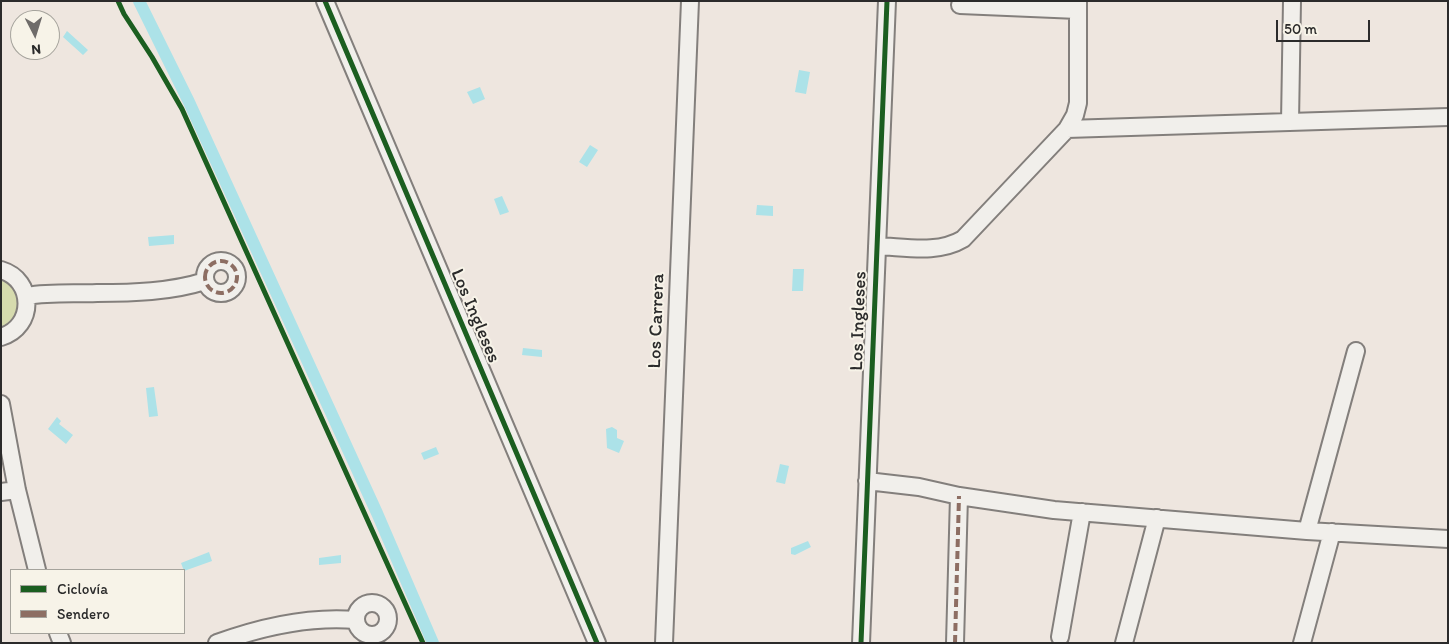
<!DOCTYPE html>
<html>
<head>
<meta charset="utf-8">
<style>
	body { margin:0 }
	#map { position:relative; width:1449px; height:644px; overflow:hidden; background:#eee6df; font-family:Itim,sans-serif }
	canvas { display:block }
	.frame { position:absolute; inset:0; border:2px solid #2b2b2b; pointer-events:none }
	.legend { position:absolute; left:10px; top:569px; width:175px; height:65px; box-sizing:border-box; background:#f7f3e8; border:1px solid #a5a39c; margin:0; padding:6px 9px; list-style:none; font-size:15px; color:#2b2b2b }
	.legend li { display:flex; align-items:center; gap:10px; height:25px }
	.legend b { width:25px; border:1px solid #a5a39c }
	.north { position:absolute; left:10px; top:10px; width:50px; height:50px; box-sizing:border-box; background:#f7f3e8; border:1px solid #a5a39c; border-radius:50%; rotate:175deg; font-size:14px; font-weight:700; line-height:20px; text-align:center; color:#2b2b2b }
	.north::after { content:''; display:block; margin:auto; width:18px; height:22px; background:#6f6c6a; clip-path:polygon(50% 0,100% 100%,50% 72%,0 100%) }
	.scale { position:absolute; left:1276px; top:20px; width:94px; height:22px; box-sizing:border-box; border:2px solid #2b2b2b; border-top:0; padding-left:6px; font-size:15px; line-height:18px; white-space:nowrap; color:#2b2b2b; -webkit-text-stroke:4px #f7f3e8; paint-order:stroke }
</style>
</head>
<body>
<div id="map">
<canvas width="1449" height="644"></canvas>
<div class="frame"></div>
<ul class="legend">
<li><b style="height:6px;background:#1b5e20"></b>Ciclovía</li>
<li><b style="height:6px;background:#8d6e63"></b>Sendero</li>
</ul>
<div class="north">N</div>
<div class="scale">50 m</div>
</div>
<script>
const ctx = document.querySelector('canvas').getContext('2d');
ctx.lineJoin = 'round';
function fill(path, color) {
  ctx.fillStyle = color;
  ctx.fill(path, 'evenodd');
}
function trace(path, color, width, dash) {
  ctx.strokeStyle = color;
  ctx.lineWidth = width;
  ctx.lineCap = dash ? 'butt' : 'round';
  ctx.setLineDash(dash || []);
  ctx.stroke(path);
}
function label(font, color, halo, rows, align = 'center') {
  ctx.font = font + ' Itim,sans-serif';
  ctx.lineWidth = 4;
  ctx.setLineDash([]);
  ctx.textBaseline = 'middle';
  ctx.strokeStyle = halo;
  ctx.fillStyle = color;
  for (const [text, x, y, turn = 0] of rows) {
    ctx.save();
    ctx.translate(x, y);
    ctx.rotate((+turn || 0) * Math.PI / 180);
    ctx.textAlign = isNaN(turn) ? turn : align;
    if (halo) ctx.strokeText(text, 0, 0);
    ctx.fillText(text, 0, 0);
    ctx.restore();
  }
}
const green = new Path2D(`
	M1,276l16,11 4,18 -7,18 -13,7z`);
const water = new Path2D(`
	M67,31l21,19 -5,5 -20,-18z
	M799,70l11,2 -4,22 -11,-2z
	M480,87l5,12 -12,5 -6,-12z
	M590,145l8,5 -11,17 -8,-5z
	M502,196l7,16 -9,3 -6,-16z
	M757,205l16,1v10l-17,-1z
	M174,235v9l-25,2 -1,-9z
	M793,269h11l-1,22h-11z
	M523,348l19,2v7l-20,-2z
	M154,387l4,29 -9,1 -3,-29z
	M57,417l4,4 -2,3 14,11 -7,9 -18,-15z
	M612,427l5,3v8l7,3 -5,12 -12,-5 -1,-19z
	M436,447l3,7 -15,6 -3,-7z
	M780,464l9,2 -4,18 -9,-2z
	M808,541l3,6 -16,8 -4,-1v-6z
	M209,552l3,9 -28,10 -3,-8z
	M341,555v8l-22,2v-7z`);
const canal = new Path2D(`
	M139,1l50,101 188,411 56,130`);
const minor = new Path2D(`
	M325,1l272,642
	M960,5l118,5
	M1290,122l2,-121
	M1067,129l381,-12
	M877,246c29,1 61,8 86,-7l104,-110 8,-14 3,-12v-102
	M205 277a16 16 0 1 1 32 0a16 16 0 1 1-32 0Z
	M1,270c34,10 34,57 0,67
	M27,296c23,-4 46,-2 70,-3 35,0 74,-1 108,-12
	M1,404l16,86 20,80
	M867,481l52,6 40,9 95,14 253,21 141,8
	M1,492l16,-2
	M1307,531l49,-180
	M356 619a16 16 0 1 1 32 0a16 16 0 1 1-32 0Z
	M58,633l4,10
	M1060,637l22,-125
	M217,643c44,-16 92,-27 139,-23
	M664,643l26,-642
	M861,643l26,-642
	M955,643l4,-147
	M1124,643l33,-125
	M1302,643l30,-111`);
const quiet = new Path2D(`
	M205 277a16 16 0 1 1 32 0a16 16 0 1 1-32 0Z
	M955,643l4,-147`);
const cycleway = new Path2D(`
	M118,1l6,13 28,43 30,52 241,534
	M325,1l272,642
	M861,643l26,-642`);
const streetNames = [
	["Los Ingleses",475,316,67],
	["Los Carrera",657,321,-88],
	["Los Ingleses",859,321,-88]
];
fill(green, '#d6dbae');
fill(water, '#ace2e8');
trace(canal, '#ace2e8', 12);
trace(minor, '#837f7c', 20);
trace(minor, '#f1efeb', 16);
trace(quiet, '#8d6e63', 4, [8, 4]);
trace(cycleway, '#1b5e20', 5);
label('19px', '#2b2b2b', '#f7f3e8', streetNames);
</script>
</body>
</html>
